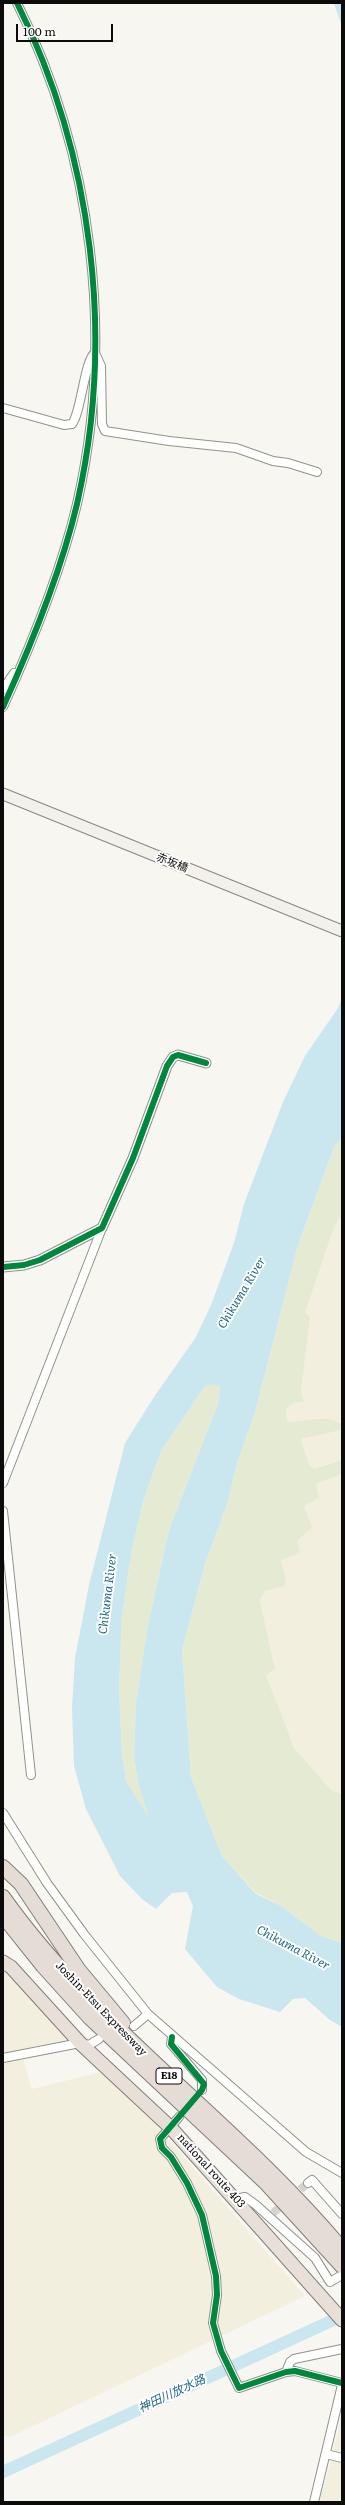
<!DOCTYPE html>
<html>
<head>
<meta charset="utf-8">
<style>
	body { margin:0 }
	#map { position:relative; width:345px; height:2505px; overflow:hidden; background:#f8f6f0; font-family:Literata,serif }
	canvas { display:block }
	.frame { position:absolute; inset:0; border:4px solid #0b0b0b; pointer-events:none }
	.scale { position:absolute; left:16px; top:24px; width:97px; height:18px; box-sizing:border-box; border:2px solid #0b0b0b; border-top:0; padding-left:5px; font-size:12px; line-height:14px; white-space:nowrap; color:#0b0b0b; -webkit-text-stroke:3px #fff; paint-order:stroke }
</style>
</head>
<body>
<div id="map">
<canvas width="345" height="2505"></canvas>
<div class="frame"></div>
<div class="scale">100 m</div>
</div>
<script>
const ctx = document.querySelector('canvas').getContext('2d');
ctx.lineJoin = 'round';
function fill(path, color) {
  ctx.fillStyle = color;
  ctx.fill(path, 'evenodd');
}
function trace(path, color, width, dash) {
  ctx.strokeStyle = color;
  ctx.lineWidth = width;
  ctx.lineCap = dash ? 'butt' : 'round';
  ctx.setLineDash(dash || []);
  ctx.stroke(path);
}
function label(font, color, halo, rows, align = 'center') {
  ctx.font = font + ' Literata,"Noto Sans JP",serif';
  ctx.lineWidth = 4;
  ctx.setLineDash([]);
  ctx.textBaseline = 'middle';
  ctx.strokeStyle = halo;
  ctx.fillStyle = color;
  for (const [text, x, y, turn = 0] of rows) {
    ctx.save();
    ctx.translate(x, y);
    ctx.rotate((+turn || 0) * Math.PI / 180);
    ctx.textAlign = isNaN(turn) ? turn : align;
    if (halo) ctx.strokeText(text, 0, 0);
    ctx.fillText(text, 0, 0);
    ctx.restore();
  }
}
const farmland = new Path2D(`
	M339,1217l3,5v202l-15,-6 -38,4 -3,-4 1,-10 7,-5 10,-1 -3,-11 4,-78 26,-77z
	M342,1430v36l-2,-6 -26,9 -5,-4 -8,-26z
	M342,1474v320l-11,-4 -23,-26 -14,-16 -6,-14 -22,-59 9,-6 -15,-69 5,-9 21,-11 -5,-20 16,-20 6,-34 13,-22z
	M3,1969l34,30 29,41 -63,13z
	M23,2059l9,30 69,-17 46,43 158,181 -295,141 -7,-1v-373z
	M342,2413v89h-23l11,-37z`);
const green = new Path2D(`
	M342,1137v85l-3,-5 -8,19 -26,77 5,4 -9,74 3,11 -10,1 -7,5 -1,10 3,4 38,-4 15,6v6l-41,9 8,26 5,4 27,-9 1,14 -26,10 3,14 -15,8 8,22 -15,12 3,13 -19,7 5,20 -1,6 -20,5 -5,9 15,69 -9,6 28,73 37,42 11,4v149l-21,-7 -40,-30 -25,-13 -34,-37 -31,-79 -9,-127 23,-86 23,-63 9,-38 18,-51 43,-167 36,-98z
	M214,1383l6,4 -2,17 -49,126 -21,95 -12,78 -2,53 4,27 12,37 -24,-39 -4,-28 -3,-63 3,-75 10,-66 11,-48 18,-50 44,-65z`);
const water = new Path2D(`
	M334,3h8v24z
	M342,997v140l-8,10 -36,98 -43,167 -18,51 -9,38 -23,63 -23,86 9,127 31,79 34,38 25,12 40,30 21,7v84l-12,-7 -25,-22 -12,1 -13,13 -41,-13 -22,-12 -32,-38 8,-43 -6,-14 -15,1 -16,16 -14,-10 -22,-23 -34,-67 -12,-43 -2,-58 3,-50 14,-73 36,-142 29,-46 42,-60 15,-32 23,-62 10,-39 39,-102 22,-46 33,-48zM214,1384l6,3 -2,17 -49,126 -21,95 -12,78 -2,53 4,27 11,35 -23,-37 -4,-28 -3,-64 3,-74 10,-66 11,-48 18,-50 44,-65z`);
const stream = new Path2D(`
	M3,2473l4,2`);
const river = new Path2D(`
	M3,2472l339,-156`);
const minorTunnel = new Path2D(`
	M273,2213l35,-30`);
const minor = new Path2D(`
	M3,408l61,17 8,-1c9,-11 13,-66 23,-71l6,13 1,58 3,7 64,10 67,7 37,13 15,2 29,9
	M3,689l11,-16
	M3,707c29,-64 58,-135 74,-203 38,-166 16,-349 -60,-501
	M3,1483l99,-255
	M3,1511l28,264
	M3,1813l44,70 37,51 64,80 158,138 36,21
	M134,2026l14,-12
	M172,2037l-1,7 31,36v10
	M3,2058l77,-15 9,2 10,-6
	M179,2117l-19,22 2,9 9,9 16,26 15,32 14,61 1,19 -4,28 8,28 18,37 47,-16 9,-1 47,12
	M308,2183l4,-3 30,34
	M236,2199l9,-2 11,8 59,53 15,24 12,-7
	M286,2372l4,-10 4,-3 48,-10
	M326,2454l16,4
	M314,2502l28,-117`);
const tertiary = new Path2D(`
	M3,1267l21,-2 16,-5 62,-32 31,-70 34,-92 6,-9 5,-2 28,8`);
const secondary = new Path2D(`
	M3,794l339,137`);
const trunk = new Path2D(`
	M3,1962l8,5 69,76 91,85 171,192`);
const motorway = new Path2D(`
	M3,1867l18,17 57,85 45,54
	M3,1897c95,134 234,226 339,352
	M3,1916l40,50 47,52 177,166 75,82`);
const cycleway = new Path2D(`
	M3,707c29,-64 58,-135 74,-203 38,-166 16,-349 -60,-501
	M3,1267l21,-2 16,-5 62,-32 31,-70 34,-92 6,-9 5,-2 28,8
	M172,2037l-1,7 33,40 -2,6 -42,49 2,9 9,9 16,26 15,32 14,61 1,19 -4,28 8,28 18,37 47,-16 9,-1 47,12`);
const shields = [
	[169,2076,26]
];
const shieldNames = [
	["E18",169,2076]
];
const streetNames = [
	["赤坂橋",172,863,22],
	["Joshin-Etsu Expressway",101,2009,46],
	["national route 403",211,2171,48]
];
const waterNames = [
	["Chikuma River",242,1293,-59],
	["Chikuma River",108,1594,-83],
	["Chikuma River",293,1948,28],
	["神田川放水路",172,2394,-25]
];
fill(farmland, '#f3efde');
fill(green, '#e4ebd2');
fill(water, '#cae6ee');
trace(stream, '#cae6ee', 2);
trace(river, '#cae6ee', 12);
trace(minorTunnel, '#d4d3ce', 8, [8, 4]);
trace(minor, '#92918e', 10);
trace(tertiary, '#92918e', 11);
trace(secondary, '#888785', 13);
trace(trunk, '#7f7e7b', 15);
trace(motorway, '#7f7e7b', 16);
trace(minor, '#fefefd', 8);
trace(tertiary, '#fefefd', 9);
trace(secondary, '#f3f1e9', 11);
trace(trunk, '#e8e0d8', 13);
trace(motorway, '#e6dcd6', 14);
trace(cycleway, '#00873e', 6);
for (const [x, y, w] of shields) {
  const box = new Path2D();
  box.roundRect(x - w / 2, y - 8, w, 16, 3);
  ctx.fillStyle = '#fff';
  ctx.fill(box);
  trace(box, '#0b0b0b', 1);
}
label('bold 10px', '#0b0b0b', null, shieldNames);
label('11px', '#0b0b0b', '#fff', streetNames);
label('italic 12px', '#266a8b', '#fff', waterNames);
</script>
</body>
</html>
